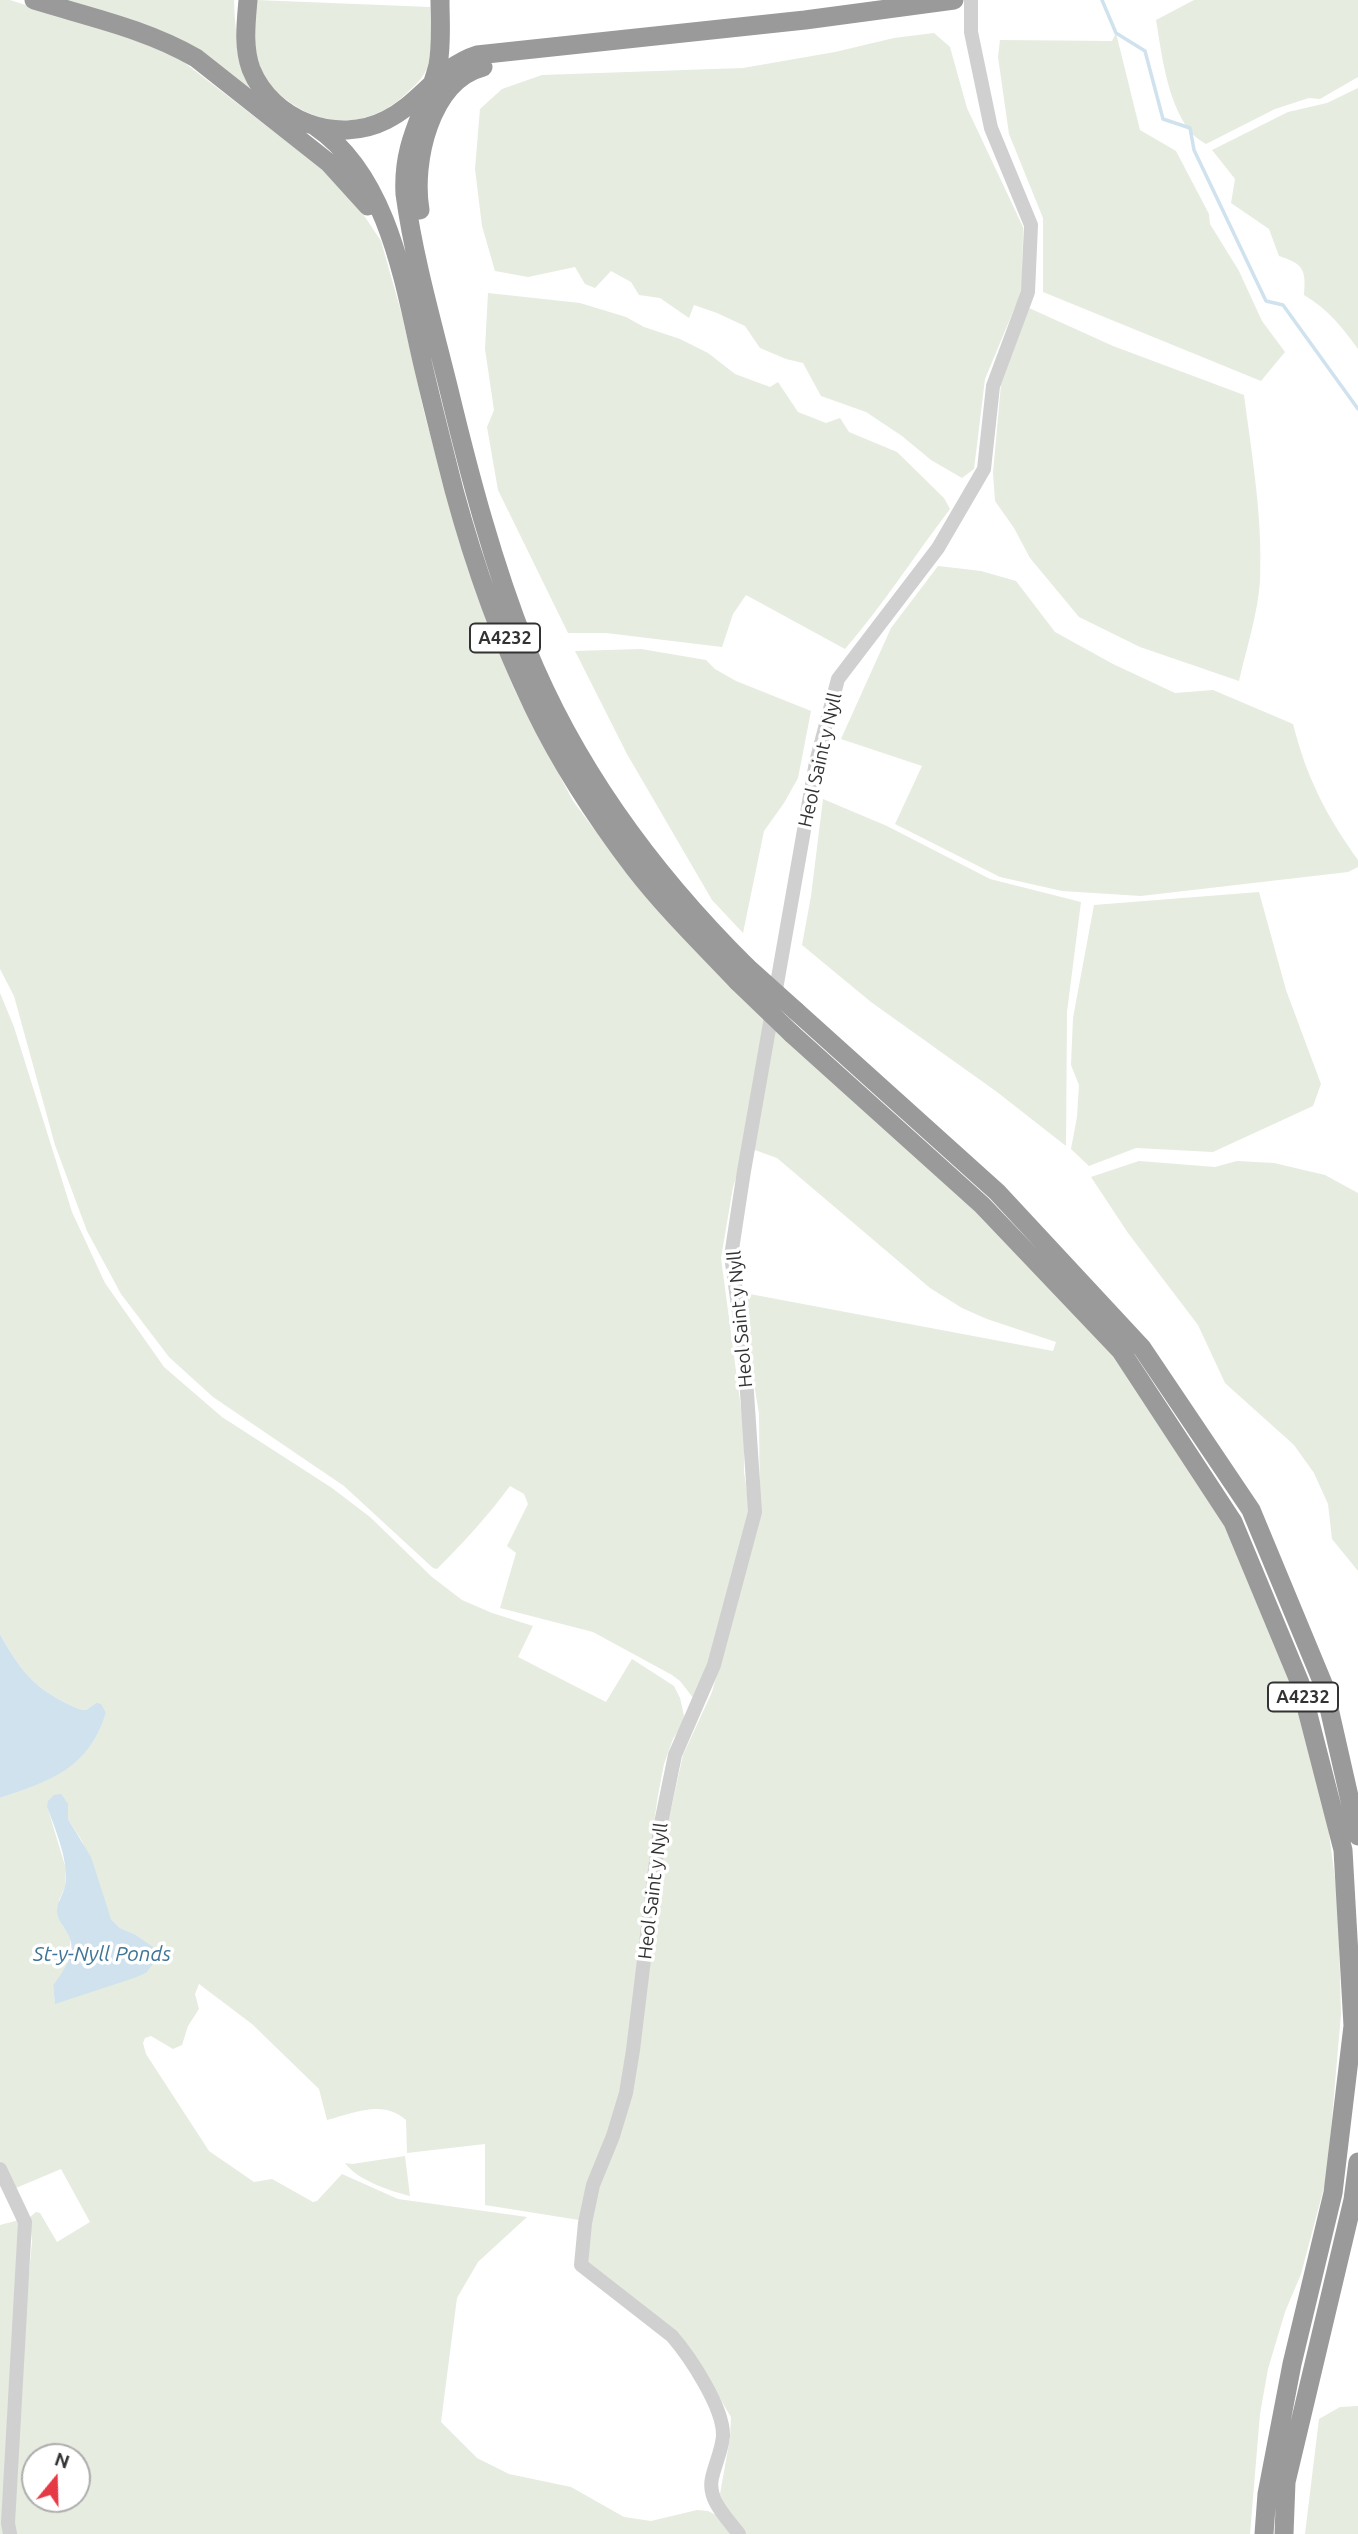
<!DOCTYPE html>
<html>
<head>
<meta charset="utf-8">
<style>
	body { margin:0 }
	#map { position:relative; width:1358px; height:2534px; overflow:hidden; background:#fff; font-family:Ubuntu,sans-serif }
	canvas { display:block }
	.north { position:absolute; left:21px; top:2443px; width:70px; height:70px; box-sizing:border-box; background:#fff; border:2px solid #adadad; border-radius:50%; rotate:19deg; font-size:19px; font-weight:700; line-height:28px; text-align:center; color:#333 }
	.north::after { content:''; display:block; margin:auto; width:24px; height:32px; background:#e63946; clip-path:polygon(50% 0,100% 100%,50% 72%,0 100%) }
</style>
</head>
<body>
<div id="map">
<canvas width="1358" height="2534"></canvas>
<div class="north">N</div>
</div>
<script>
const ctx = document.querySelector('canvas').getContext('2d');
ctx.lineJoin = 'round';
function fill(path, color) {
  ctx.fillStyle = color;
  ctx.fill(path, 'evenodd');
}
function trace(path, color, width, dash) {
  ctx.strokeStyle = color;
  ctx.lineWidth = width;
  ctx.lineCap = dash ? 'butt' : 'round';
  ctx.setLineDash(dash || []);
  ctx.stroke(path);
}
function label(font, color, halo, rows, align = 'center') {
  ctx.font = font + ' Ubuntu,sans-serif';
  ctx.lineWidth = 7;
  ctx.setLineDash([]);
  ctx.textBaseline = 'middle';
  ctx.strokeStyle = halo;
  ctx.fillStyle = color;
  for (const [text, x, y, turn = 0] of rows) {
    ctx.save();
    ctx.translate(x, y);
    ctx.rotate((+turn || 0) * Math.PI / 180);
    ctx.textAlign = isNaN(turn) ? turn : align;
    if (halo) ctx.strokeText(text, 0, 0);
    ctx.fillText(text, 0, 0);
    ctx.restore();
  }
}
const green = new Path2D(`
	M0,0h10l130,42 41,18 153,118 17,18 30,45 21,74 23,101 44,156 45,117 59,112 60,80 134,142 -22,128 -12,36 -12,71 23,173v41l6,38 -38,143 -18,46 -14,-18 -8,-6 -79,-43 -93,-24 16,-55 -9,-7 21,-42 -4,-10 -14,-8c-22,30 -47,57 -73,83l-4,-1 -89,-82 -131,-89 -44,-40 -48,-63 -34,-63 -32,-86 -41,-149 -14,-27z
	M49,0h185c1,36 5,56 17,89z
	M256,0l174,7c0,18 4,41 -2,59 -4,10 -11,18 -19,25 -37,37 -85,39 -125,7 -9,-7 -20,-18 -24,-29 -9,-21 -5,-47 -4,-69z
	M1194,0h164v77l-38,22 -11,-1 -34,11 -69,35c-6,-4 -13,-8 -17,-14 -22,-30 -27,-74 -33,-110z
	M934,33l16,14 17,61 56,119 -1,63 -37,89 -11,90 -12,9 -31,-18 -29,-24 -36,-24 -45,-16 -18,-33 -17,-4 -26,-11 -15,-22 -28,-13 -23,-8 -5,13 -29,-20 -21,-3 -8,-13 -20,-11 -16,17 -10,-4 -10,-17 -47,10 -33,-6 -13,-45 -7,-57 5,-60 22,-20 40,-14 201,-7 92,-16 59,-14z
	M1116,33l24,97 36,21 33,63 1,10 29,47 23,50 23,31 -24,29 -218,-89v-74l-34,-84 -11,-77 2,-17 112,1z
	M1358,88v261c-16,-22 -30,-40 -54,-54 2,-25 0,-31 -25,-39l-10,-27 -38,-26 4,-24 -23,-29 76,-38 39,-9z
	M488,293l92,10 46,14 18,10 36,12 28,14 27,21 35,13 8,-5 20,30 28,11 14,-5 9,14 48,20 47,46 6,11c-35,46 -67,96 -105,140l-99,-54 -13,19 -11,33 -116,-14h-38l-70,-143 -11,-63 7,-17 -9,-61z
	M1029,308l84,38 131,49c8,61 19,124 16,186 -2,32 -14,69 -21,100l-99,-34 -61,-30 -49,-59 -16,-30 -19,-27 -2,-28 8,-89z
	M938,566l43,5 35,10 39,51 58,32 62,29 38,-3 80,34c14,55 33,91 65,136v7l-10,5 -207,24 -79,-5 -62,-14 -105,-53 27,-58 -81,-27 50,-111z
	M641,649l65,11 9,9 21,12 75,30 -13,67 -14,25 -20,28 -21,102 -31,-33 -85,-146 -52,-103z
	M823,799l64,27 103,53 91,23 -14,110 -1,134 -69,-54 -126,-90 -69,-57 9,-49z
	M1259,892l27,98 35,94 -8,22 -100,46 -77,-4 -47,18 -18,-17 6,-32 2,-32 -8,-20 2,-47 21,-113z
	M0,993l14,34 58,185 33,71 59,84 58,50 110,71 38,29 62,60 30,23 30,13 41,13 -15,31 88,45 26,-43 42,27 6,12 4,18 -2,9 -9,14 -9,25 -6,31 -8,54 -9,115 -19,124 -43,132 -94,-15v-61l-78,9 -1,-33c-23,-21 -53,-7 -79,0l-8,-31 -67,-65 -53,-40 -4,10 4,15 -11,17 -6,19 -9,4 -22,-13 -6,2 -2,5 3,11 63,97 45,31 18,-3 41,23 4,-1 25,-27 56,25 129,18 -49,45 -21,36 -16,124 36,36 32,16 62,13 53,30 27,4 46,-11 11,1 10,5 16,18h-719l-2,-17 9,-170 10,-105 -2,-25 6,-5 4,1 17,29 33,-20 -29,-53 -45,19 -16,-27v-363c50,-17 89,-30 106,-85l-10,-10 -10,7 -7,-1c-42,-18 -57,-35 -79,-75zM68,1804v15l14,22 29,78 9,9 14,6 12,39 -91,30 -2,-18 13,-15 5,-32 -9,-13 -3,-25 6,-13 1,-18 -19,-63zM35,2457h42v42h-42z
	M773,1028l305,273 155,227 65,157 26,111 14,105 3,113 -14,162 -26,98 -16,38 -17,57 -8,45 -10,120h-506l-18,-22 -6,-18 10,-56 1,-21 -44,-73 -102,-83 12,-73 14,-32 55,-324 17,-77 29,-63 48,-176 -1,-102 -20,-122 314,59 3,-9 -69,-23 -25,-11 -32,-20 -153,-130 -25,-9z
	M1139,1161l76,6 22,-6 37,2 51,12 33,18v378l-26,-32 -4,-35 -14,-31 -20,-28 -69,-62 -27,-58 -70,-92 -37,-56z
	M405,2156l5,40c-20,-5 -53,-16 -65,-33l7,1z
	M23,2219l-19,315h-4v-309z
	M1358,2406v128h-53l14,-115 21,-12z`);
const water = new Path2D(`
	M0,1634c22,40 37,57 79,75l7,1 10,-7 5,1 5,9c-17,55 -55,68 -106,85z
	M61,1794l7,10v15l23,38 20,62 9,9 14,6 19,13 2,14 -9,12 -12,5 -79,26 -2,-19c10,-12 24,-33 16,-49 -4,-8 -11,-15 -12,-24 0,-10 6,-17 8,-26 5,-22 -10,-58 -18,-79l1,-6 6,-6z`);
const stream = new Path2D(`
	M1102,0l14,33 29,18 18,68 27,9 4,22 72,151 17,4 75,104`);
const minor = new Path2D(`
	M0,2169l25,53 -17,301 2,11
	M739,2534c-12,-16 -32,-34 -27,-56 3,-14 10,-28 11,-42 1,-28 -33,-79 -51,-100l-91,-71 4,-42 8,-38 20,-49 13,-43 7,-43 27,-222 15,-73 39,-90 41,-153 -11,-164 -13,-92 13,-85 72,-409 22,-83 100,-131 46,-79 9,-83 35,-94 3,-67 -40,-97 -20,-96v-32`);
const highway = new Path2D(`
	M34,0c55,17 112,29 162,58l133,105 39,43
	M248,0c-2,23 -5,47 3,69 21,52 86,76 135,51 35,-17 53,-53 91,-65l328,-35 149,-20
	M440,0c0,21 2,44 -2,65 -12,48 -36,75 -33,129 9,66 28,131 44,196 21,87 44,174 77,257 49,121 129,229 221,320
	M316,127c72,49 88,155 106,234 10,43 21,86 32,129 20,74 46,148 80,218 27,56 63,111 101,161 31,40 68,76 103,113
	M420,210c-8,-48 10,-129 63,-143
	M796,1011l201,181 145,156 109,162 73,176 34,150
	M792,1034l190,171 139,146 112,171 67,161 43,167 10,176 -20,167 -41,171 -25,130 -3,40
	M1284,2534l2,-52 67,-282 5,-38`);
const highwayBridge = new Path2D(`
	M747,967l49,44
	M738,982l54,52`);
const shields = [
	[505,638,70],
	[1303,1697,70]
];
const shieldNames = [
	["A4232",505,638],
	["A4232",1303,1697]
];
const streetNames = [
	["Heol Saint y Nyll",820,760,-77],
	["Heol Saint y Nyll",740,1319,-95],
	["Heol Saint y Nyll",653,1891,-83]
];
const waterNames = [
	["St-y-Nyll Ponds",102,1954]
];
fill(green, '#e6ecdf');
fill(water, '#cfe2ee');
trace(stream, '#cfe2ee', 3.5);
trace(minor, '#d0d0d0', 14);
trace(highway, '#9a9a9a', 19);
trace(highwayBridge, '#9a9a9a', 19);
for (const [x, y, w] of shields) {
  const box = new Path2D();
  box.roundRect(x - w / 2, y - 14.5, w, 29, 5);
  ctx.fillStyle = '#fff';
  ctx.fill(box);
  trace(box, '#333', 2);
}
label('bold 18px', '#333', null, shieldNames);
label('19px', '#333', '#fff', streetNames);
label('italic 21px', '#3f7597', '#fff', waterNames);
</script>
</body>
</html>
